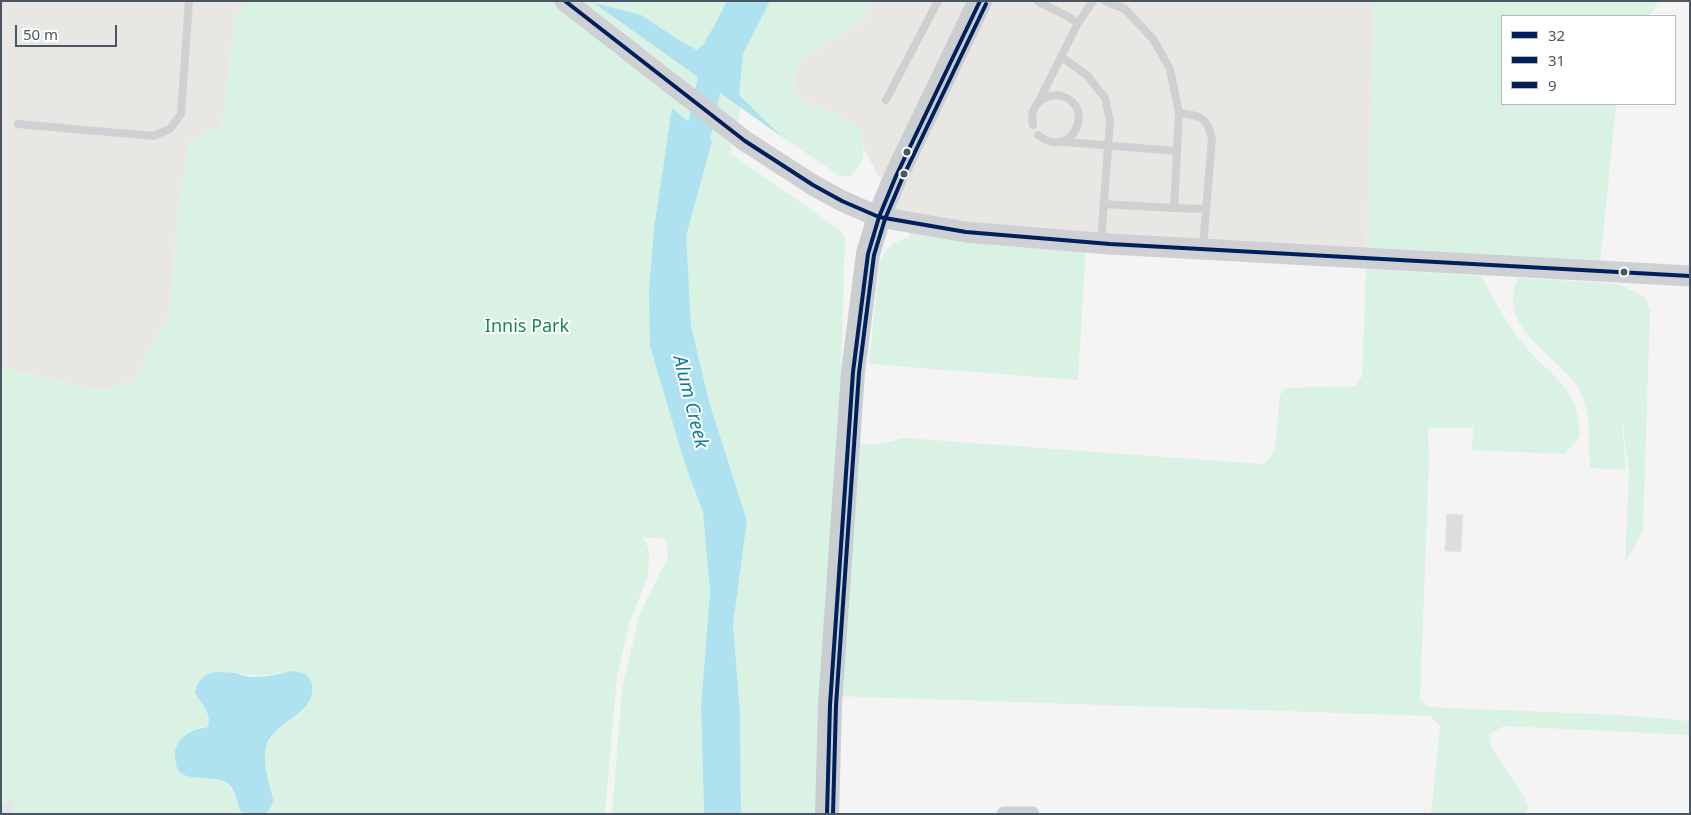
<!DOCTYPE html>
<html>
<head>
<meta charset="utf-8">
<style>
	body { margin:0 }
	#map { position:relative; width:1691px; height:815px; overflow:hidden; background:#f4f4f4; font-family:"Noto Sans",sans-serif }
	canvas { display:block }
	.frame { position:absolute; inset:0; border:2px solid #4a5661; pointer-events:none }
	.legend { position:absolute; left:1501px; top:15px; width:175px; height:90px; box-sizing:border-box; background:#fff; border:1px solid #b7bbc0; margin:0; padding:6px 9px; list-style:none; font-size:15px; color:#4a5661 }
	.legend li { display:flex; align-items:center; gap:10px; height:25px }
	.legend b { width:25px; border:1px solid #b7bbc0 }
	.scale { position:absolute; left:15px; top:25px; width:102px; height:22px; box-sizing:border-box; border:2px solid #4a5661; border-top:0; padding-left:6px; font-size:15px; line-height:18px; white-space:nowrap; color:#4a5661; -webkit-text-stroke:4px #fff; paint-order:stroke }
</style>
</head>
<body>
<div id="map">
<canvas width="1691" height="815"></canvas>
<div class="frame"></div>
<ul class="legend">
<li><b style="height:6px;background:#00205b"></b>32</li>
<li><b style="height:6px;background:#00205b"></b>31</li>
<li><b style="height:6px;background:#00205b"></b>9</li>
</ul>
<div class="scale">50 m</div>
</div>
<script>
const ctx = document.querySelector('canvas').getContext('2d');
ctx.lineJoin = 'round';
function fill(path, color) {
  ctx.fillStyle = color;
  ctx.fill(path, 'evenodd');
}
function trace(path, color, width, dash) {
  ctx.strokeStyle = color;
  ctx.lineWidth = width;
  ctx.lineCap = dash ? 'butt' : 'round';
  ctx.setLineDash(dash || []);
  ctx.stroke(path);
}
function label(font, color, halo, rows, align = 'center') {
  ctx.font = font + ' "Noto Sans",sans-serif';
  ctx.lineWidth = 4;
  ctx.setLineDash([]);
  ctx.textBaseline = 'middle';
  ctx.strokeStyle = halo;
  ctx.fillStyle = color;
  for (const [text, x, y, turn = 0] of rows) {
    ctx.save();
    ctx.translate(x, y);
    ctx.rotate((+turn || 0) * Math.PI / 180);
    ctx.textAlign = isNaN(turn) ? turn : align;
    if (halo) ctx.strokeText(text, 0, 0);
    ctx.fillText(text, 0, 0);
    ctx.restore();
  }
}
const commercial = new Path2D(`
	M1,1h248l-14,14 -13,112 -44,82 -8,103 -37,69 -32,9 -87,-19 -13,-9z
	M874,1h498l2,13 -8,242 -280,-9 -175,-11 -47,-87 -3,-17 -20,-16 -37,-15 -11,-9 1,-19 10,-16 59,-36z`);
const education = new Path2D(`
	M14,796l-2,18h-11v-9z`);
const green = new Path2D(`
	M249,1h625l-11,20 -59,36 -10,16 -1,19 11,9 37,15 20,16c4,21 5,28 -10,44h-11l-58,-39 -39,-37 -13,53 110,77 5,8 -6,214 -19,362h-79l-1,-102 -7,-88 14,-103 -27,-81 -14,103 4,49 -9,114 3,108h-92l10,-125 17,-73 29,-59 -2,-18 -23,-2 6,13 -1,26 -18,45 -13,54 -12,139h-339l4,-6 -6,-52 4,-13 6,-10 25,-20 10,-11 4,-13 -20,-18c-23,5 -37,7 -60,1l-38,21c7,11 17,21 13,34l-8,1 7,50c26,4 25,10 33,33l6,3h-234l2,-17 -13,8v-443l13,9 87,19 32,-9 37,-69 8,-103 11,-69 33,-14 13,-111z
	M1372,1h287l-10,15h-147v88h114l-16,161 -234,-16 8,-235z
	M911,236l175,11 -8,133 -209,-16 11,-103c8,-16 14,-19 31,-25z
	M1366,269l115,7c12,22 24,45 40,65 28,36 58,43 59,95l-15,18 -93,-4 1,-22h-45l1,34 -9,237 9,8 190,8 71,6v14l-186,-9 -15,8 3,14 34,52 3,8 -6,6h-92l9,-88 -10,-10 -593,-20 18,-252h24l26,-6 356,26 9,-5 5,-12 5,-52 5,-7 71,-2 6,-10z
	M1520,278l86,5 15,2 25,13 4,14 -7,218 -18,34 4,-94 -8,-57 5,57 -36,-2c-1,-22 1,-60 -11,-79 -18,-31 -74,-55 -65,-98 1,-5 1,-9 6,-13z`);
const water = new Path2D(`
	M727,1h43l-27,53 -4,41 43,42 -188,-134 47,12 41,27 15,8 9,-8z
	M672,108l40,33 -26,95 5,90 18,76 38,119 -14,103 7,88 1,102h-37l-3,-108 9,-114 -7,-80 -18,-48 -35,-118 -1,-56 5,-61z
	M293,671c7,1 15,2 18,10 10,30 -35,40 -44,63 -5,14 0,30 3,45 1,3 3,8 3,11 0,5 -4,10 -7,14h-20l-6,-3c-3,-9 -5,-23 -13,-28 -14,-8 -35,-2 -46,-10 -5,-4 -5,-9 -6,-15 -2,-19 16,-29 33,-31 4,-13 -6,-23 -13,-34 3,-21 20,-23 39,-20 7,1 13,4 19,4 14,0 26,-3 40,-6z`);
const river = new Path2D(`
	M692,164l26,-121 29,-42`);
const building = new Path2D(`
	M1447,514l16,1 -2,37 -16,-1z`);
const lane = new Path2D(`
	M1037,1l28,14 13,8
	M1061,57l26,18 18,23 5,23 -9,121
	M886,100l52,-99
	M1039,101l39,-78 15,-22
	M1179,113c21,3 28,3 33,26l-9,108
	M18,124l135,12 17,-7 11,-15 8,-113
	M1033,125c-2,-9 0,-18 7,-24 6,-5 15,-7 22,-5 35,11 9,66 -24,39
	M1064,142l113,9
	M1103,204l71,4 5,-95 -9,-44 -17,-30 -28,-30 -20,-8
	M1174,208l32,1`);
const street = new Path2D(`
	M1004,814h28`);
const secondary = new Path2D(`
	M565,1l180,140 68,44 29,16 37,16 87,15 144,12 580,32`);
const primary = new Path2D(`
	M827,814l3,-109 23,-333 15,-118 11,-37 17,-41 84,-175`);
const bus1 = new Path2D(`
	M565,1l180,140 68,44 29,16 37,16 87,15 144,12 580,32`);
const bus2 = new Path2D(`
	M827,814l3,-109 23,-333 15,-118 11,-37 17,-41 84,-175`);
const bus3 = new Path2D(`
	M833,814l3,-109 23,-332 15,-118 11,-36 17,-40 84,-175`);
const markers = [
	[907,152,4.5,"#4a5661"],
	[904,174,4.5,"#4a5661"],
	[1624,272,4.5,"#4a5661"]
];
const parkNames = [
	["Innis Park",527,327]
];
const waterNames = [
	["Alum Creek",690,402,76]
];
fill(commercial, '#e8e7e3');
fill(education, '#e6e5e6');
fill(green, '#d9f2e3');
fill(water, '#aee2f0');
trace(river, '#aee2f0', 25);
fill(building, '#ddddde');
trace(building, '#e5e6e7', 1);
trace(lane, '#ced0d2', 8);
trace(street, '#ced0d2', 15);
trace(secondary, '#ced0d4', 21);
trace(primary, '#caced1', 24);
trace(bus1, '#00205b', 4);
trace(bus2, '#00205b', 4);
trace(bus3, '#00205b', 4);
for (const [x, y, r, color] of markers) {
  const dot = new Path2D();
  dot.arc(x, y, r, 0, 2 * Math.PI);
  ctx.fillStyle = color;
  ctx.fill(dot);
  trace(dot, '#fff', 2);
}
label('18px', '#17864f', '#fff', parkNames);
label('italic 19px', '#0c7c9b', '#fff', waterNames);
</script>
</body>
</html>
